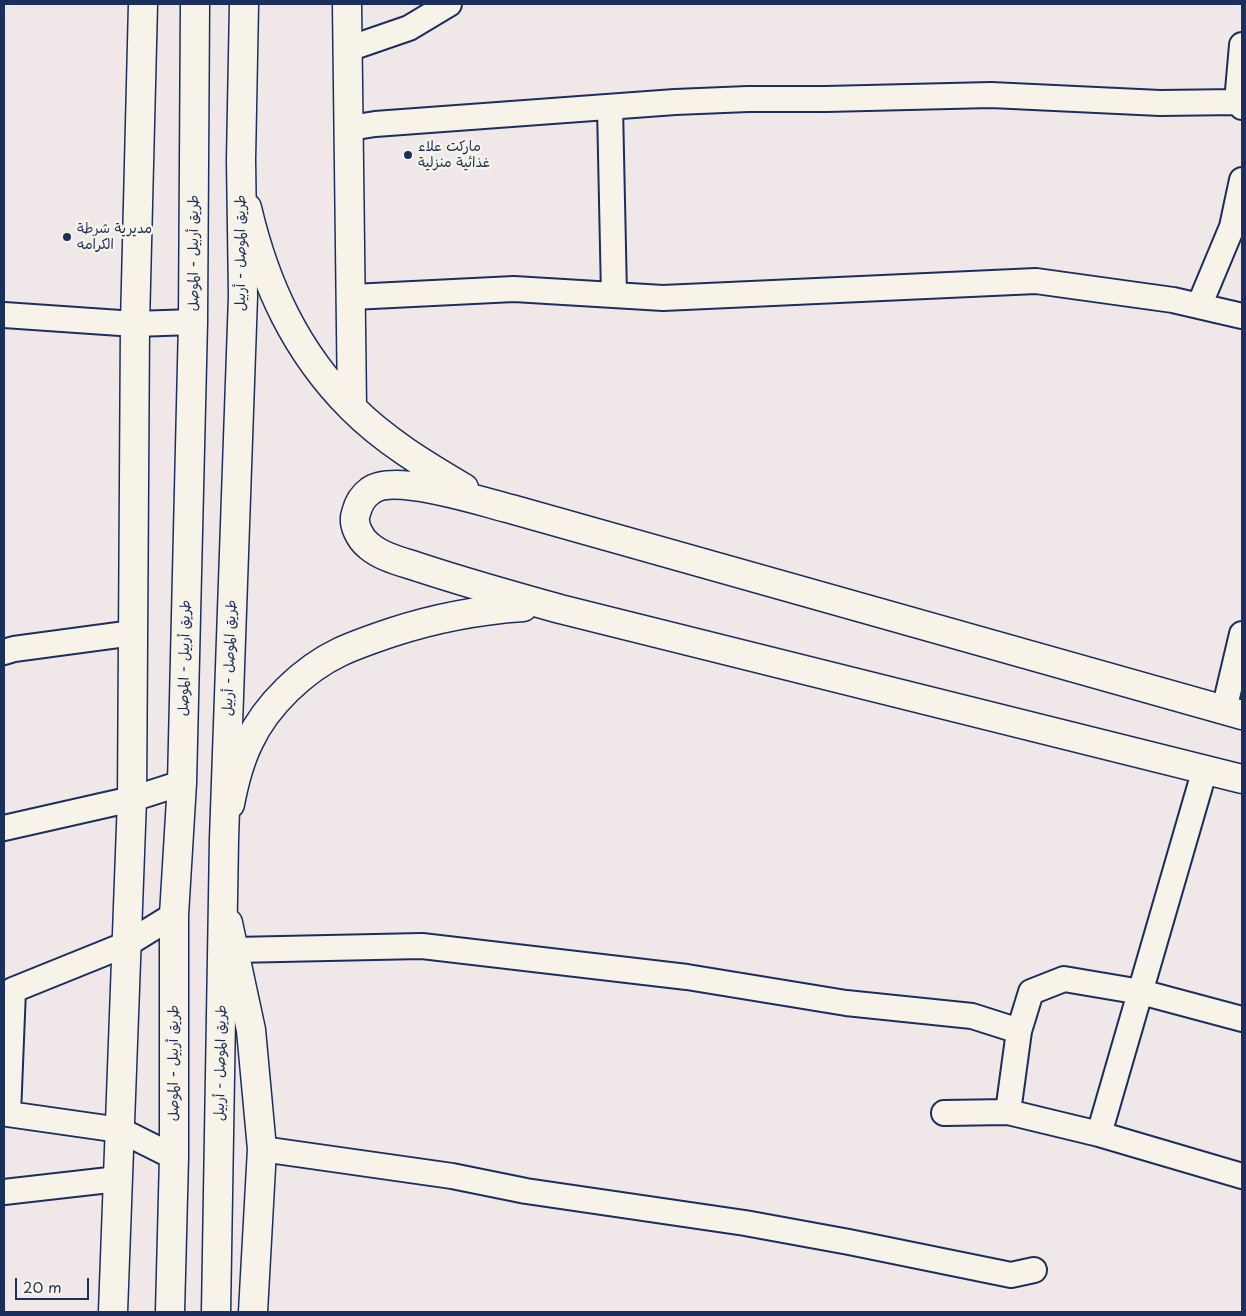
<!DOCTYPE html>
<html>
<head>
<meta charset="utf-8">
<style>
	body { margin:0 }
	#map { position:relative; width:1246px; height:1316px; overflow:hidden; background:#f0e7e8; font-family:"Playpen Sans",sans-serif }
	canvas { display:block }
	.frame { position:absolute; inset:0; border:5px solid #1b2f5e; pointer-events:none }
	.scale { position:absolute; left:15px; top:1278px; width:74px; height:22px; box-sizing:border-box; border:2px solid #1b2f5e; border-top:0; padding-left:6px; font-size:15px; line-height:18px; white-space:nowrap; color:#1b2f5e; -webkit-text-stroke:4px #f7f3e8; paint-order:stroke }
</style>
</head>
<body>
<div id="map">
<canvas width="1246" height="1316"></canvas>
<div class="frame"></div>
<div class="scale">20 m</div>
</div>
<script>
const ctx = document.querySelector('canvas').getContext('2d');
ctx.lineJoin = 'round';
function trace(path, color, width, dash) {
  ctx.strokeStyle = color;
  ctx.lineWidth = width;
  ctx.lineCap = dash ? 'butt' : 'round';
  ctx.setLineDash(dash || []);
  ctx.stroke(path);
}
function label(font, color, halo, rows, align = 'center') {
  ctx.font = font + ' "Playpen Sans","Playpen Sans Arabic",sans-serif';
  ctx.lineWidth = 5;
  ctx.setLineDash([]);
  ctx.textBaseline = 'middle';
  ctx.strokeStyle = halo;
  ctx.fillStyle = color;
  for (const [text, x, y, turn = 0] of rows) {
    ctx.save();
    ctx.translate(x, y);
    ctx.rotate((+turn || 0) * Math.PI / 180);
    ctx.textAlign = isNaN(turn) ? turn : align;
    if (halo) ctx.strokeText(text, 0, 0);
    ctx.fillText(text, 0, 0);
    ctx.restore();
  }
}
const minor = new Path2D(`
	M348,49l61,-21 40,-24
	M1237,102l5,-57
	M610,107l4,188
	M350,128l25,-4 300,-22 73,-3h78l165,-4 169,8 77,-1 5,5
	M352,297l162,-8 149,9 373,-17 137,19 69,16
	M1199,306l33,-79 10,-47
	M4,315l131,9 58,-2
	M4,652l10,-3 119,-16
	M1224,710l18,-76
	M4,828l128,-29 50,-16
	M234,950l188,-4 265,31 159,26 126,13 47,15 12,-39 33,-13 77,13 101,27
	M1008,1112l11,-81
	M944,1113l64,-1 91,22 143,42
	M1099,1134l106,-365
	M262,1149l190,27 74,15 219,32 104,19 162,33 23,-5
	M174,1157l-54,-27 -112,-16 5,-124 114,-46 47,-29
	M4,1192l114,-13`);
const major = new Path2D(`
	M347,4l5,404
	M247,208c18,77 49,144 105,200 33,33 73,57 112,80
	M1242,715l-731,-206c-29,-7 -117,-37 -141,-18 -7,5 -12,14 -14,22 -4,11 4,26 13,33 14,12 35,16 52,22 46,15 92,28 139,41l682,170
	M230,804c4,-21 10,-44 19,-62 17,-37 55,-73 91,-90 17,-8 35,-14 53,-20 43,-14 86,-22 130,-25
	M228,923l23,107 11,119 -9,163
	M113,1312l19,-513 3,-475 8,-320`);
const highway = new Path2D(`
	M170,1312l4,-155v-242l8,-132 11,-461 2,-318
	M216,1312l8,-473 19,-543 -2,-136 3,-156`);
const markers = [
	[408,155,5,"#1b2f5e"],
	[67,237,5,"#1b2f5e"]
];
const poiNames = [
	["ماركت علاء",418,147],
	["غذائية منزلية",418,163],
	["مديرية شرطة",77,229],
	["الكرامه",77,245]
];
const streetNames = [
	["طريق أربيل - الموصل",194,253,-90],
	["طريق الموصل - أربيل",241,253,-90],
	["طريق أربيل - الموصل",185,658,-89],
	["طريق الموصل - أربيل",230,658,-88],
	["طريق أربيل - الموصل",174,1063,-90],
	["طريق الموصل - أربيل",221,1063,-89]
];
trace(minor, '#1b2f5e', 28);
trace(major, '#1b2f5e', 31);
trace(highway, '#1b2f5e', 31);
trace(minor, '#f7f3e8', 24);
trace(major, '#f7f3e8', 28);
trace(highway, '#f7f3e8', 28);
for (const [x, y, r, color] of markers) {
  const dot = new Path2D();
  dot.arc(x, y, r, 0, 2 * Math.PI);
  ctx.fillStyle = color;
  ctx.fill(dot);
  trace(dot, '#f7f3e8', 2);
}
label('14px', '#1b2f5e', '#f7f3e8', poiNames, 'left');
label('14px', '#1b2f5e', '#f7f3e8', streetNames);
</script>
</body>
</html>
